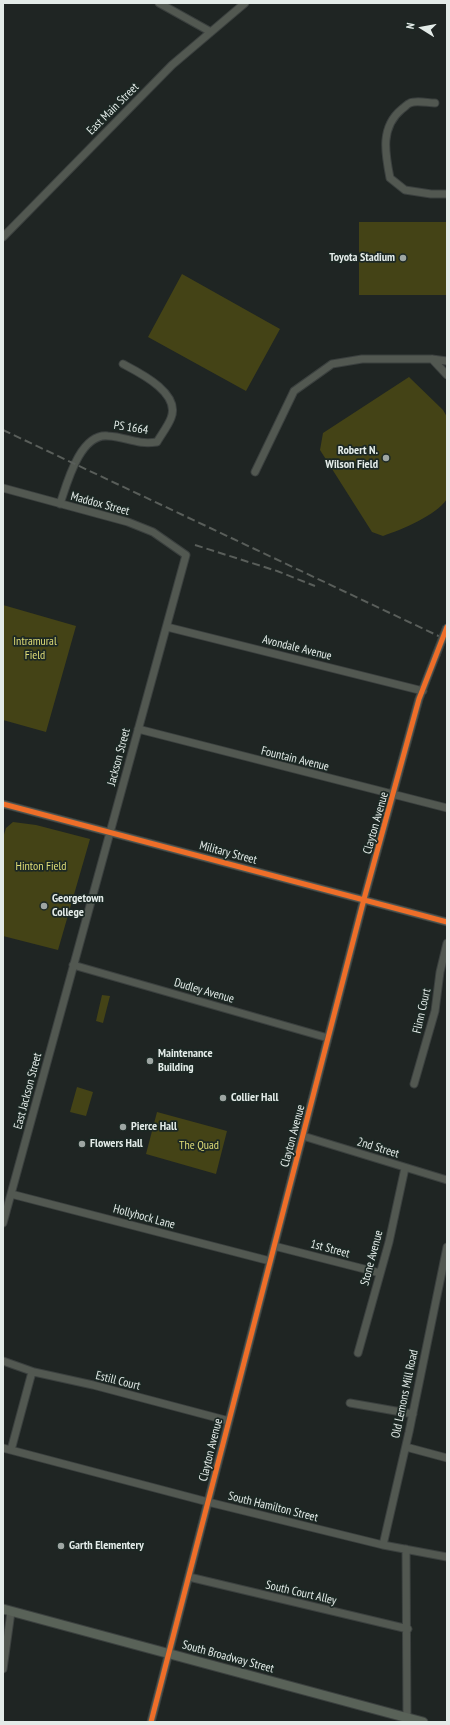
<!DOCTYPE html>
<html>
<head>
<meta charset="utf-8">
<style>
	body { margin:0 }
	#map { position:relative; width:450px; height:1725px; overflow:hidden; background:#1f2523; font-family:"PT Sans Narrow",sans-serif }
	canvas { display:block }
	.frame { position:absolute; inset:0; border:4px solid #e3ebe8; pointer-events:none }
	.north { position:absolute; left:402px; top:8px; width:40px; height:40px; -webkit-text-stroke:3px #1c2824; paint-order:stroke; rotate:281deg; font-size:11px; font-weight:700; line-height:16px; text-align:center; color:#e3ebe8 }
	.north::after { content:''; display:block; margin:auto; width:14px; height:18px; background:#e3ebe8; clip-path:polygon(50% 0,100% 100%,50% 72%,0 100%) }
</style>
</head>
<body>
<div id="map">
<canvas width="450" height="1725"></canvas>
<div class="frame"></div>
<div class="north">N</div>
</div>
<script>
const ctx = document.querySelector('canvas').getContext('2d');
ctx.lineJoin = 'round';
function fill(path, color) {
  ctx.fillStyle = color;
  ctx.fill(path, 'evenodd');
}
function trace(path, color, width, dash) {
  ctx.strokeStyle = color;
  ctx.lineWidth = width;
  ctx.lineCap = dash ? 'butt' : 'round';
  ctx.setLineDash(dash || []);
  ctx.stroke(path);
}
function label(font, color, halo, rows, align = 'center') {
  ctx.font = font + ' "PT Sans Narrow",sans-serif';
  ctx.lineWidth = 3.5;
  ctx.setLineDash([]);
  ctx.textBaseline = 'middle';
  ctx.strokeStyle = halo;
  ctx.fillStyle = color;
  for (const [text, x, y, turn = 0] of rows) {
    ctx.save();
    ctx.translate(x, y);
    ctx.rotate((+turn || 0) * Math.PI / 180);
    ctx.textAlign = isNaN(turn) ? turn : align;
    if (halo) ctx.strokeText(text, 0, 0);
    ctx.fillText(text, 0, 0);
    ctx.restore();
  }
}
const green = new Path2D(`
	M359,222h88v73h-88z
	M182,274l98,55 -34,62 -98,-54z
	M409,377l34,33 4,7v82c-12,17 -44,30 -64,37l-11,-4 -52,-82 3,-17z
	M3,605l73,21 -30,106 -43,-12z
	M13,822l23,3 54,14 -32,111 -55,-14v-98l3,-10z
	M102,995l8,1 -7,27 -7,-2z
	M77,1087l16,5 -7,24 -16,-4z
	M157,1112l70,19 -11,43 -70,-20z`);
const minor = new Path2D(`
	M159,3l52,29
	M435,103c-7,0 -19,-3 -25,0 -3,1 -5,4 -8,6 -22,18 -17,44 -12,69l15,12 26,4h16
	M3,237l169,-172 73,-62
	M432,359l15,16
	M255,472l39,-81 38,-27 30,-5h70l15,2
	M3,488l125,34 25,10 33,23 -183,668
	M60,504c7,-21 20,-71 48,-68 19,1 28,9 49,6 4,-7 11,-16 14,-24 10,-25 -31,-45 -48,-54
	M167,627l256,64
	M138,729l309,79
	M3,804l444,118
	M73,965l255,73
	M414,1084l21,-73 5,-39 7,-29
	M303,1136l144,44
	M11,1194l259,67
	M274,1246l106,27
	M358,1353l31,-111 16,-74
	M3,1361l31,11 59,13 136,36
	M350,1403l63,11
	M406,1447l41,11
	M3,1448l205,54 175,43 64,12
	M11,1450l21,-78
	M383,1545l26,-113 38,-185
	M406,1549l1,169
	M189,1577l219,52
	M3,1669l8,-57
	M151,1722l213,-823 55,-200 17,-44`);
const major = new Path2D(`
	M3,1609l420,113`);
const rail = new Path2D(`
	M3,430l444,210
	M195,545l82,26 38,15`);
const minorBridge = new Path2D(`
	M436,655l11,-28`);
const cycleway = new Path2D(`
	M3,804l444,118
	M151,1722l213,-823 55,-200 28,-72`);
const markers = [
	[403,258,4,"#9ea6a3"],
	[386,458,4,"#9ea6a3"],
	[44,906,4,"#9ea6a3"],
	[150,1061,4,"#9ea6a3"],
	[223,1098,4,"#9ea6a3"],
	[123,1127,4,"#9ea6a3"],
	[82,1144,4,"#9ea6a3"],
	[61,1546,4,"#9ea6a3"]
];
const streetNames = [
	["East Main Street",113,109,-45],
	["PS 1664",131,428,9],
	["Maddox Street",100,504,15],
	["Avondale Avenue",297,648,14],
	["Jackson Street",119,757,-75],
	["Fountain Avenue",295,759,14],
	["Clayton Avenue",376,823,-74],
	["Military Street",228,853,15],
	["Dudley Avenue",204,991,16],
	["Flinn Court",422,1011,-77],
	["East Jackson Street",28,1091,-75],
	["Clayton Avenue",293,1136,-75],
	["2nd Street",378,1148,17],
	["Hollyhock Lane",144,1217,15],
	["1st Street",330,1249,15],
	["Stone Avenue",372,1258,-75],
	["Estill Court",118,1381,14],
	["Old Lemons Mill Road",405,1394,-78],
	["Clayton Avenue",211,1450,-76],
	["South Hamilton Street",273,1507,14],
	["South Court Alley",301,1593,13],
	["South Broadway Street",228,1657,15]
];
const poiNames = [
	["Toyota Stadium",395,258,"right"],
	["Robert N.",378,451,"right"],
	["Wilson Field",378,465,"right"],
	["Georgetown",52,899],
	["College",52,913],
	["Maintenance",158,1054],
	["Building",158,1068],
	["Collier Hall",231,1098],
	["Pierce Hall",131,1127],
	["Flowers Hall",90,1144],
	["Garth Elementery",69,1546]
];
const parkNames = [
	["Intramural",35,642],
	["Field",35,656],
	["Hinton Field",41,867],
	["The Quad",199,1146]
];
fill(green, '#444316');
trace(minor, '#3b403f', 9);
trace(major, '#3b403f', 11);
trace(minor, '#525851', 7);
trace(major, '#596258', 9);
trace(rail, '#595e5a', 2, [8, 4]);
trace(minorBridge, '#3b403f', 9, []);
trace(minorBridge, '#525851', 7);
trace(cycleway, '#ee6e29', 5);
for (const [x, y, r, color] of markers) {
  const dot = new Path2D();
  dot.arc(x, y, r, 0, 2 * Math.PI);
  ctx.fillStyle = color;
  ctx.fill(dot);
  trace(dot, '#1c2824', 1.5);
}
label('12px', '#e3ebe8', '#1c2824', streetNames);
label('bold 12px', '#e3ebe8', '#1c2824', poiNames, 'left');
label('12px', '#dfdc76', '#1c2824', parkNames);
</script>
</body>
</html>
